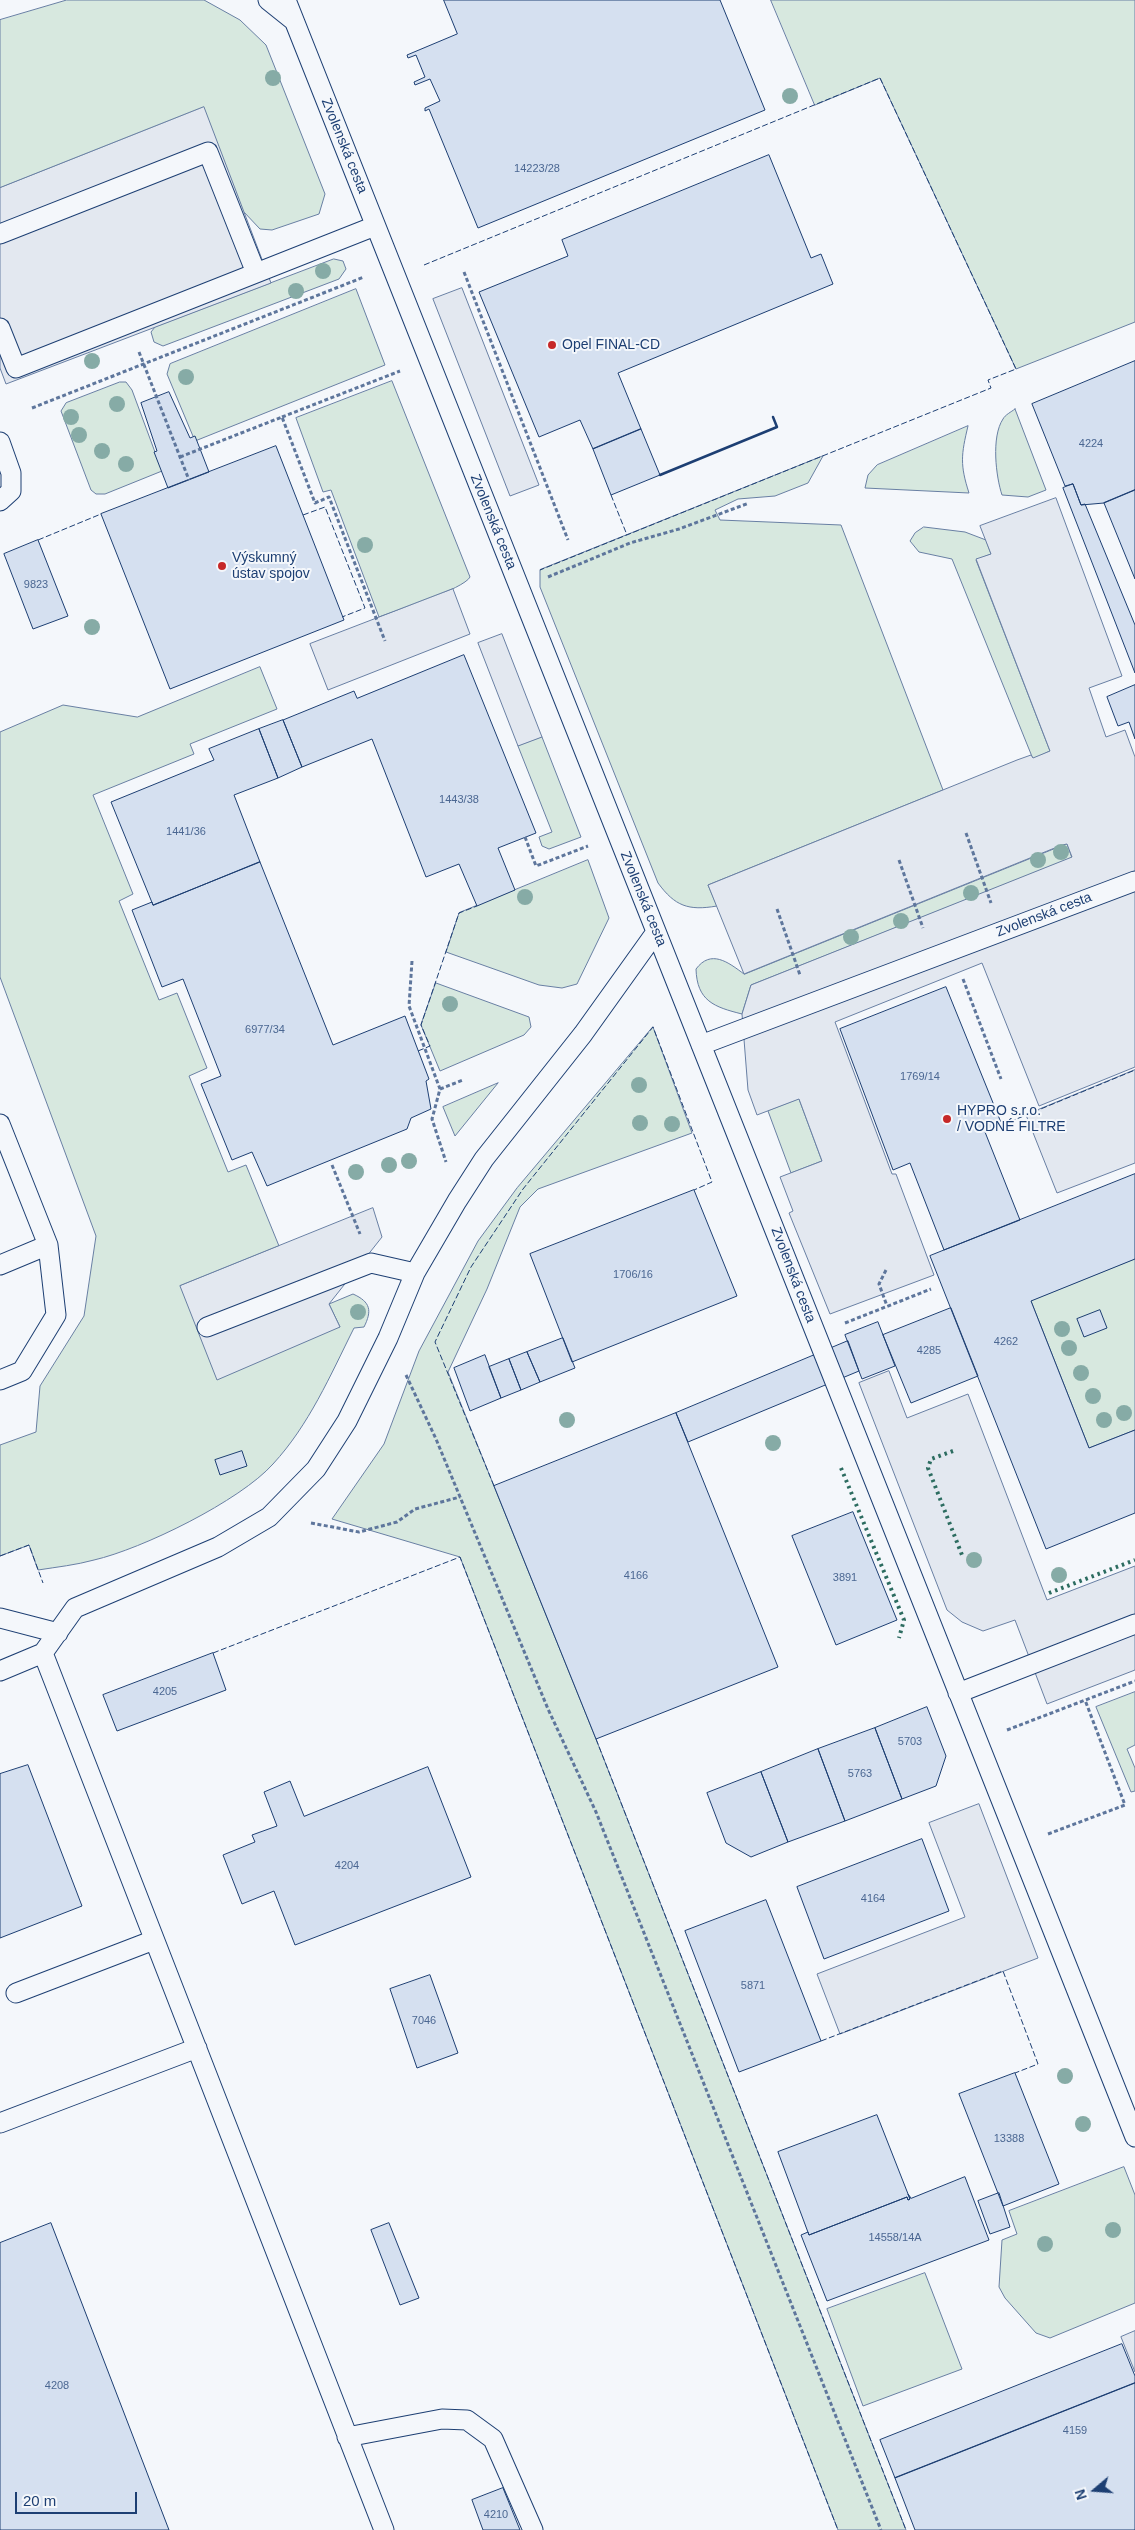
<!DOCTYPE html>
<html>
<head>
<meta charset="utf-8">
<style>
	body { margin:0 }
	#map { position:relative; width:1135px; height:2530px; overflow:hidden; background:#f4f7fb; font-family:Arial,sans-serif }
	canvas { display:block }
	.north { position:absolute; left:1070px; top:2465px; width:50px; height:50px; -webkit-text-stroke:4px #f4f7fb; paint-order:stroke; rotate:252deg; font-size:14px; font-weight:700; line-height:20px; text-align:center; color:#1d3f73 }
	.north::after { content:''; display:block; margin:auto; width:18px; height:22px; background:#1d3f73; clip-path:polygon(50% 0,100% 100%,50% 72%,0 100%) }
	.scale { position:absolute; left:15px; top:2492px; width:122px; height:22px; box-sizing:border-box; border:2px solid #1d3f73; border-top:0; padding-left:6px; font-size:15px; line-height:18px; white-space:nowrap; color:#1d3f73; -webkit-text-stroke:4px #f4f7fb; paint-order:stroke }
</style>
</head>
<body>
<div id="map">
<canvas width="1135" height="2530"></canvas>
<div class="north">N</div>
<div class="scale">20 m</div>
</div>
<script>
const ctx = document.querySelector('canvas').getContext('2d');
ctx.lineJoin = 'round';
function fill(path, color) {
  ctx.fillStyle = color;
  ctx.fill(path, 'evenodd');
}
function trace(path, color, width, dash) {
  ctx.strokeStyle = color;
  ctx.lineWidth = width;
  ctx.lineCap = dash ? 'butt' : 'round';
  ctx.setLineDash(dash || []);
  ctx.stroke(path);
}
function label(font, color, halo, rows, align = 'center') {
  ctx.font = font + ' Arial,sans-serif';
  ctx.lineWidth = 4;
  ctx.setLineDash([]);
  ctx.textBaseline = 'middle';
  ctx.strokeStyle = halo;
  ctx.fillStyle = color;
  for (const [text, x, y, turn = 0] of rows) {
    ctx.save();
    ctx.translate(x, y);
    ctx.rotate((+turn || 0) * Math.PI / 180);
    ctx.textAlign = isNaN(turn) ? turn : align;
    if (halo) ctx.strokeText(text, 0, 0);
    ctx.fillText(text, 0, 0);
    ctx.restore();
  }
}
const green = new Path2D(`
	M67,0h137l36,20 26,25 59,149 -6,20 -47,16 -12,-1 -17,-18 -40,-103 -203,80v-168z
	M771,0h364v322l-119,47 -136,-291 -65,27z
	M334,259l9,2 3,8 -7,10 -176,67 -9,-4 -3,-10 4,-5z
	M356,289l29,76 -190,76 -28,-67 3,-10z
	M392,381l78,196c-6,12 -75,34 -91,40l-48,-127 -8,2 -27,-74z
	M120,382h6l6,8 30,81 -57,23h-9l-5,-4 -30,-79 5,-8z
	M1015,409l31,81 -18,7 -26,-2c-6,-18 -11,-58 1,-76 2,-4 8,-7 12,-10z
	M968,426c-7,29 -8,39 1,67l-104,-5 3,-13 9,-10z
	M823,456l-15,27 -33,13 -37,3 -23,11 5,10 121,5 102,265 -235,95 9,21c-29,5 -42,0 -59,-23l-118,-296v-17z
	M924,527l41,5 21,8 5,14 -15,6 74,191 -17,8 -81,-200 -33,-7 -9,-11 5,-8z
	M260,667l17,42 -87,35 4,10 -101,41 40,99 -14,7 40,99 18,-7 30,75 -18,8 39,96 18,-7 33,81 -99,40 160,41 -11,-23 24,-10c18,8 19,17 11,33l-10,1c-24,48 -45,97 -81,136 -33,37 -131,85 -179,96 -18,5 -37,7 -56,10l-9,-25 -29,11v-111l36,-13 4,-46 44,-70 12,-80 -96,-259v-245l63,-27 74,12z
	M542,737l39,100 -32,12 -7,-3 -3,-9 13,-5 -34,-86z
	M1067,844l5,14 -321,127 -9,29c-28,-7 -45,-13 -46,-45 15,-20 32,-7 48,5z
	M588,860l21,58 -32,66 -15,4 -23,-3 -93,-33 13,-39z
	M436,983l93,34 2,10 -7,8 -84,36 -19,-46z
	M653,1027l39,106 -154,56 -18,18 -33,82 -39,83 148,367 310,791h-68l-378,-973 -128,-38 52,-75 35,-93 59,-110 39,-53z
	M498,1083l-43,53 -12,-29z
	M799,1099l23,62 -31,12 -23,-62z
	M1135,1259v171l-46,18 -58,-147z
	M1135,1692v53l-8,4 8,19v23l-4,1 -35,-85z
	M1124,2167l11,28v108l-85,35 -14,-5 -31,-35 -6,-11 3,-47 15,-6 -8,-23z
	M925,2273l37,96 -99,37 -36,-97z`);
const parking = new Path2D(`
	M204,107l67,176 -265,101 -6,-16v-180z
	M462,288l77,197 -29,11 -77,-197z
	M1056,498l66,178 -33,12 17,49 19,-7 10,27v310l-96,39 -57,-143 -147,59 57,152h4l38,101 -104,39 -41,-101 4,-2 -13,-34 42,-16 -23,-62 -42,16 -9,-25 -6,-76 9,-29 321,-128 -5,-13 -5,1 -318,129 -36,-89 309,-125 14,-5 2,3 17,-7 -74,-192 15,-5 -11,-28z
	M453,589l17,45 -142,56 -18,-46z
	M502,634l40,103 -24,9 -40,-103z
	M1135,1070v93l-78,30 -31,-78z
	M373,1208l9,29 -53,67 11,23 -123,53 -37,-94z
	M889,1371l18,47 61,-24 79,206 88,-34v104l-88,34 -32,-84 -32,11 -21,-9 -15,-12 -88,-227z
	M979,1804l59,154 -198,76 -23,-60 148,-57 -36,-94z
	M1135,2331v41l-14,-35z`);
const building = new Path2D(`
	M444,0h276l45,110 -287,118 -49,-119 -4,2v-3l15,-7 -10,-22 -15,6 -1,-3 11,-5 -9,-22 -8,3 -1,-3 50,-21z
	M769,155l42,103 10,-4 12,30 -215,89 23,56 -48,20 -13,-29 -41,17 -60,-145 89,-36 -6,-16z
	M1135,361v129l-31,13 -23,2 -8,-21 -8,2 -33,-82z
	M169,392l21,46 5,-2 14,36 -41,16 -14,-36 3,-1 -16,-48z
	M641,429l19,46 -49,20 -18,-46z
	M276,446l68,174 -174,69 -69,-175z
	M1073,484l8,21 4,-1 50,121v48l-72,-185z
	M1135,490v89l-31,-76z
	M38,540l30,76 -35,13 -29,-75z
	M464,655l72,178 -38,15 17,42 -38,16 -18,-42 -33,13 -54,-138 -70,28 -19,-47 71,-29 3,7z
	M1135,685v54l-6,-17 -11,4 -11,-29z
	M283,720l19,47 -24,11 -19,-49z
	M259,729l19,49 -44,17 26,67 -107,43 -42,-103 103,-42 -5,-11z
	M260,862l73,183 72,-29 24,63 -3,2 5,28 -20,9 -4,11 -140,57 -15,-34 -20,8 -31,-76 20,-8 -38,-97 -21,8 -30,-77 20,-8 1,3z
	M946,987l56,138 -17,7 35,88 -76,30 -34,-87 -17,7 -53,-141z
	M1135,1174v85l-104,42 58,147 46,-18v83l-89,36 -116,-293z
	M694,1190l43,106 -165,66 -42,-108z
	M951,1308l27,68 -67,27 -28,-68z
	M1100,1310l7,18 -23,9 -7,-18z
	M878,1322l17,44 -33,13 -17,-44z
	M563,1338l12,30 -35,14 -13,-30z
	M848,1341l11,30 -171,71 -12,-29z
	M527,1352l13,30 -19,8 -12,-31z
	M485,1355l16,43 -31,13 -16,-43z
	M509,1359l12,31 -20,8 -12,-31z
	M676,1413l102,254 -182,72 -102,-253z
	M242,1451l5,15 -27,9 -5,-15z
	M853,1512l44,108 -61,25 -44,-109z
	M213,1653l13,37 -109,41 -14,-36z
	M927,1707l19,49 -10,30 -34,13 -27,-71z
	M875,1728l27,71 -57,22 -27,-72z
	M818,1749l27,72 -57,21 -27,-70z
	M28,1765l54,141 -82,32v-164z
	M428,1767l43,110 -176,68 -21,-54 -32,13 -19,-49 32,-13 -3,-7 25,-9 -13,-34 26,-11 14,35z
	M761,1772l27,70 -37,15 -25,-14 -19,-50z
	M922,1839l27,72 -125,48 -27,-72z
	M766,1900l55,141 -82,31 -54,-141z
	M430,1975l28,78 -41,15 -27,-79z
	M1015,2073l44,111 -56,22 -44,-112z
	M877,2115l33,84 -2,1 -1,-3 -98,38 -31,-83z
	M965,2177l24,63 -162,61 -26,-66 7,-3 1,3 98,-38 1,3 2,-1 -2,-5 3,4z
	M999,2193l11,34 -20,7 -12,-33z
	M51,2223l118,307h-169v-287z
	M389,2223l30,75 -19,7 -29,-75z
	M1122,2344l13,32v7l-240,95 -15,-38z
	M1135,2383v147h-220l-20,-52z
	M503,2488l17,42h-37l-11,-30z`);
const path = new Path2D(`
	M464,272l104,268
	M139,352l50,128
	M32,408l332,-131
	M282,417l118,-46
	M180,457l102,-40 33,86 14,-6 56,144
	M548,577l82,-34 49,-14 70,-26
	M966,833l25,70
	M525,837l11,29 52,-20
	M899,860l24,68
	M777,909l23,66
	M412,961l-3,45 31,83 -8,30 14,43
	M963,979l38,100
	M440,1089l23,-9
	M332,1165l28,69
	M886,1270l-7,14 8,22
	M845,1323l86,-34
	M406,1375l30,64 112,270 48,103 285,718
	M311,1523l48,9 38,-10 18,-13 45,-12
	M1007,1730l128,-49
	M1048,1834l77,-29 -40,-105`);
const lane = new Path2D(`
	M268,0l25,20
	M286,0l849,2137
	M0,234l208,-82 48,121
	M0,328l16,40 359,-142
	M0,442l11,31v18l-11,10
	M701,1045l434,-164
	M0,1124l48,121 8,70 -34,56 -22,9
	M0,1265l48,-20
	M207,1327l164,-64 44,10
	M0,1618l58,15
	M43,1653l341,877
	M0,1671l43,-18 32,-45 143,-61 51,-30 47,-48 31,-48 41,-83 27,-65 42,-72 27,-42 99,-125 73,-102
	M958,1693l177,-69
	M16,1993l138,-53
	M0,2123l197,-75
	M347,2437l95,-18 25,1 26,19 40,91`);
const hedge = new Path2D(`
	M953,1451l-22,8 -3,9 34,87
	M841,1468l63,152 -5,18
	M1049,1593l86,-33`);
const fence = new Path2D(`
	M424,265l456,-187 136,291 -28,11 3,8 -451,182
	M611,495l16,40
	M303,515l22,-8 40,101 -23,9
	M38,540l63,-26
	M418,1051l12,-5 -9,-21 38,-112 18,-7
	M1002,1125l133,-55
	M494,1486l-59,-144 36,-75 52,-78 130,-162 59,155 -18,8
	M0,1556l29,-11 14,38
	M213,1653l247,-96 378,973
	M596,1739l310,791
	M821,2041l182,-70 35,93 -23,9`);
const wall = new Path2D(`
	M660,475l117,-48 -4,-10`);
const trees = [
	[273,78],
	[790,96],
	[323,271],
	[296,291],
	[92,361],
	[186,377],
	[117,404],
	[71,417],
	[79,435],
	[102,451],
	[126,464],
	[365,545],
	[92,627],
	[1061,852],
	[1038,860],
	[971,893],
	[525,897],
	[901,921],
	[851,937],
	[450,1004],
	[639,1085],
	[640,1123],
	[672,1124],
	[409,1161],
	[389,1165],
	[356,1172],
	[358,1312],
	[1062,1329],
	[1069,1348],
	[1081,1373],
	[1093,1396],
	[1124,1413],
	[567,1420],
	[1104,1420],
	[773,1443],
	[974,1560],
	[1059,1575],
	[1065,2076],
	[1083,2124],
	[1113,2230],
	[1045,2244]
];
const markers = [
	[552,345,5,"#c62828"],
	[222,566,5,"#c62828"],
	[947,1119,5,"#c62828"]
];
const numberNames = [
	["14223/28",537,169],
	["4224",1091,444],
	["9823",36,585],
	["1443/38",459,800],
	["1441/36",186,832],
	["6977/34",265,1030],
	["1769/14",920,1077],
	["1706/16",633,1275],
	["4262",1006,1342],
	["4285",929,1351],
	["4166",636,1576],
	["3891",845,1578],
	["4205",165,1692],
	["5703",910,1742],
	["5763",860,1774],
	["4204",347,1866],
	["4164",873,1899],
	["5871",753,1986],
	["7046",424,2021],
	["13388",1009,2139],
	["14558/14A",895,2238],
	["4208",57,2386],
	["4159",1075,2431],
	["4210",496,2515]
];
const streetNames = [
	["Zvolenská cesta",344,146,68],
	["Zvolenská cesta",493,522,68],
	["Zvolenská cesta",643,899,68],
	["Zvolenská cesta",1044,915,-21],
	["Zvolenská cesta",793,1275,69]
];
const poiNames = [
	["Opel FINAL-CD",562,345],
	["Výskumný",232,558],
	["ústav spojov",232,574],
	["HYPRO s.r.o.",957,1111],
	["/ VODNÉ FILTRE",957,1127]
];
fill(green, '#d7e8df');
trace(green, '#687fa3', 1);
fill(parking, '#e3e8f0');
trace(parking, '#687fa3', 1);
fill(building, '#d5e0f0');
trace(building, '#1d3f73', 1);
trace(lane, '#1d3f73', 21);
trace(path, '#5e769c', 3, [4, 2.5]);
trace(lane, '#f4f7fb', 19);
trace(hedge, '#2c6c60', 4, [2.5, 4]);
trace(fence, '#1d3f73', 1, [6, 2.5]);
trace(wall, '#1d3f73', 2.5);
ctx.fillStyle = '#86aba6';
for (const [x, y] of trees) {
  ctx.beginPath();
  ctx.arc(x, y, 8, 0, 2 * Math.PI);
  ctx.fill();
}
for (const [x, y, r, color] of markers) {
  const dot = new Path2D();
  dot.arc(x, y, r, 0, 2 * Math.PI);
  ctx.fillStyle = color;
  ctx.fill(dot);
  trace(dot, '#f4f7fb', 2);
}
label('11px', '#4b6792', null, numberNames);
label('14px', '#1d3f73', '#f4f7fb', streetNames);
label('14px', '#1d3f73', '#f4f7fb', poiNames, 'left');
</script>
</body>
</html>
